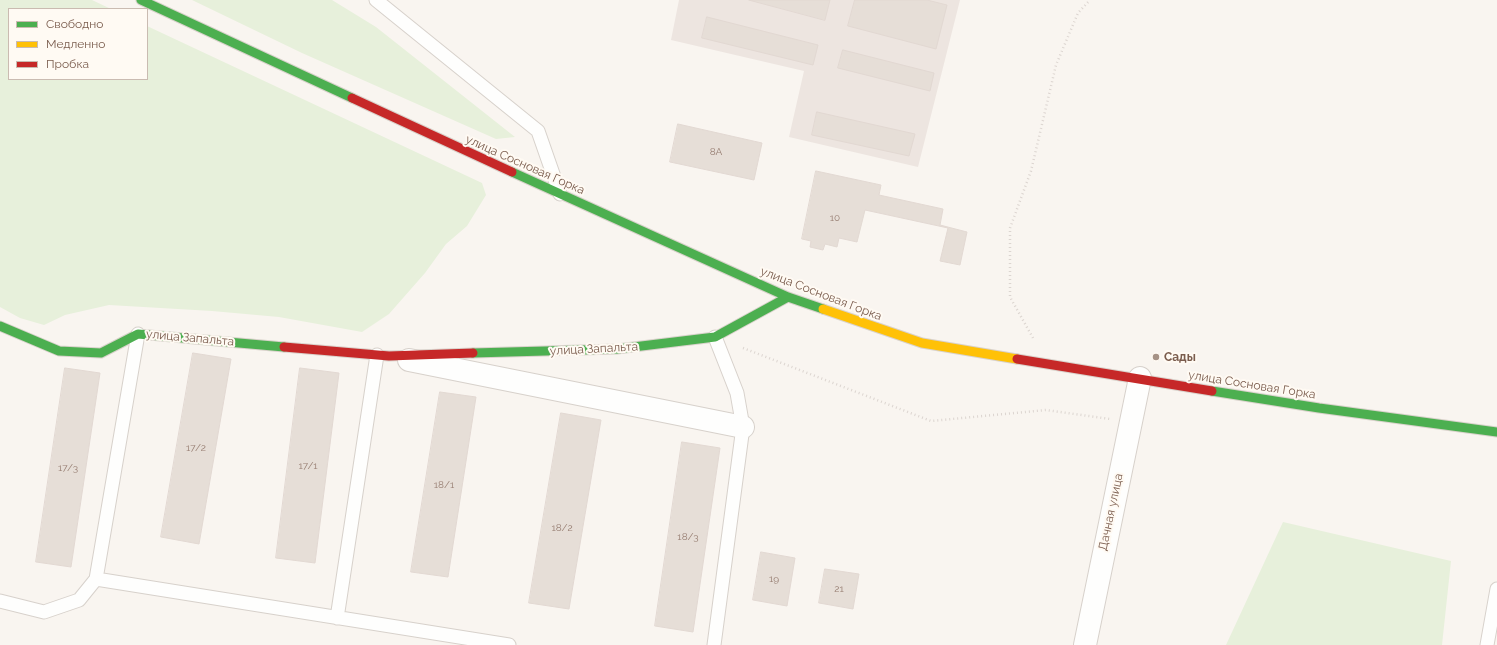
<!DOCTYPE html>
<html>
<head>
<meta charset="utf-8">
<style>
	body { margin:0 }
	#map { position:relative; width:1497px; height:645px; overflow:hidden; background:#f9f5f0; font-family:Raleway,sans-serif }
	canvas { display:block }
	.legend { position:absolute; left:8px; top:8px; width:140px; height:72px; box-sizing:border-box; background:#fffaf3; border:1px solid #cabbb1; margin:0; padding:5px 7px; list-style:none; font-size:12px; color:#7a5c4d }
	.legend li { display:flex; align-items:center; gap:8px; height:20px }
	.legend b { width:20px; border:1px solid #cabbb1 }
</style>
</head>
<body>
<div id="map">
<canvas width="1497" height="645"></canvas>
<ul class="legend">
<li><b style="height:5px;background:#4caf50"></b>Свободно</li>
<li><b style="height:5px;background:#ffc107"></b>Медленно</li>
<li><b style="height:5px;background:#c62828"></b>Пробка</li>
</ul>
</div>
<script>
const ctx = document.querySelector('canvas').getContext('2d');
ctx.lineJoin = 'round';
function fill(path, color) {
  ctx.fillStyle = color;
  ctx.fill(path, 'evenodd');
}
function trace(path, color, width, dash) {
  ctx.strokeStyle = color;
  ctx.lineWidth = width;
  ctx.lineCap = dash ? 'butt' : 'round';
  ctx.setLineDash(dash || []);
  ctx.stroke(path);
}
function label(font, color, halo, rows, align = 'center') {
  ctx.font = font + ' Raleway,sans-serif';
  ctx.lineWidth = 4;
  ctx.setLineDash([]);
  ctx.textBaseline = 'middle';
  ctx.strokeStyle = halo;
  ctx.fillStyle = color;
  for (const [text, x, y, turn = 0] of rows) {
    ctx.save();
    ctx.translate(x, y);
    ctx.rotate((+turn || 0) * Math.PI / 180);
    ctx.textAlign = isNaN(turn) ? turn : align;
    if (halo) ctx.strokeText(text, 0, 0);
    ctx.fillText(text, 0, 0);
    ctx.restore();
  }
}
const industrial = new Path2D(`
	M679,0h281l-42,167 -129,-30 15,-66 -133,-31z`);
const green = new Path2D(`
	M0,0h92l19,9h-102v70h138v-53l335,157 4,12 -19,31 -21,18 -21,29 -36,41 -27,18 -83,-15 -67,-6 -103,-6 -44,10 -21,10 -24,-7 -20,-11z
	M192,0h140l44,27 139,110 -19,2 -194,-86z
	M1283,522l168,39 -9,84h-216z`);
const building = new Path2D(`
	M749,0h81l-5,20z
	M855,0h72l20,5 -11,44 -88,-23z
	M707,17l111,28 -5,20 -111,-27z
	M843,50l91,23 -4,18 -92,-23z
	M817,112l98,22 -6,22 -97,-21z
	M678,124l84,19 -8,37 -84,-18z
	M816,171l65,14 -2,10 64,14 -3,16 27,7 -7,33 -20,-4 8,-33 -83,-18 -8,32 -18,-4 -2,9 -12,-3 -2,6 -13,-3 1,-6 -9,-2z
	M193,353l38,6 -32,185 -38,-7z
	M65,368l35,5 -29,194 -35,-5z
	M300,368l39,5 -24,190 -39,-5z
	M440,392l36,5 -28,180 -37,-5z
	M561,413l40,7 -32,189 -40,-6z
	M682,442l38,6 -27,184 -38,-6z
	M761,552l34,6 -8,48 -34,-6z
	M825,569l34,5 -6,35 -34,-6z`);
const path = new Path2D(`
	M1033,338l-23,-41v-69l21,-57 25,-106 22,-52 12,-13
	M743,348l188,73 115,-11 64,9`);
const lane = new Path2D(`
	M376,0l162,131 22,63
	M138,334l-42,245 413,66
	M0,601l44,11 35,-12 17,-21
	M337,618l40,-263
	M714,645l29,-218 -6,-34 -22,-56
	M1487,645l10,-56`);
const street = new Path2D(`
	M409,360l334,67
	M1085,645l55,-267`);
const fast = new Path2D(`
	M141,0l211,98
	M512,172l276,125 35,12
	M0,326l59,25 42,2 37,-19 146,13
	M473,353l144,-4 98,-12 73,-40
	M1212,391l107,17 178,24`);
const slow = new Path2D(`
	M823,309l99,34 95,16`);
const jam = new Path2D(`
	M352,98l160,74
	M284,347l105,9 84,-3
	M1017,359l195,32`);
const markers = [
	[1156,357,4,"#a69286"]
];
const numberNames = [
	["8А",716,152],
	["10",835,218],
	["17/2",196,448],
	["17/1",308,466],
	["17/3",68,468],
	["18/1",444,485],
	["18/2",562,528],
	["18/3",688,537],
	["19",774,579],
	["21",839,589]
];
const streetNames = [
	["улица Сосновая Горка",525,165,24],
	["улица Сосновая Горка",821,294,21],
	["улица Запальта",190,338,5],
	["улица Запальта",594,349,-3],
	["улица Сосновая Горка",1252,385,9],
	["Дачная улица",1111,512,-78]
];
const poiNames = [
	["Сады",1164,357]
];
fill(industrial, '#ede5e0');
fill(green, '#e7f0db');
fill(building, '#e6ded7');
trace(building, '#e2d8d2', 1);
trace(lane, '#d7d1cb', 15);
trace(street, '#d7d1cb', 24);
trace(fast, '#d9d2cb', 11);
trace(slow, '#d9d2cb', 11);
trace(jam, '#d9d2cb', 11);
trace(path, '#dcd5d0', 2.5, [1, 3]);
trace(lane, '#fefefd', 13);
trace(street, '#fefefd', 22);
trace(fast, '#4caf50', 9);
trace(slow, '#ffc107', 9);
trace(jam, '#c62828', 9);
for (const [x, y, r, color] of markers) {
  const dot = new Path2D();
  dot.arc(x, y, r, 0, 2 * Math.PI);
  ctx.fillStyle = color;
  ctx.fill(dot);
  trace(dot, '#fffaf3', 1.5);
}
label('10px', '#977e72', null, numberNames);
label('12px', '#7a5c4d', '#fffaf3', streetNames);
label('bold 12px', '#7a5c4d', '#fffaf3', poiNames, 'left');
</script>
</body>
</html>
